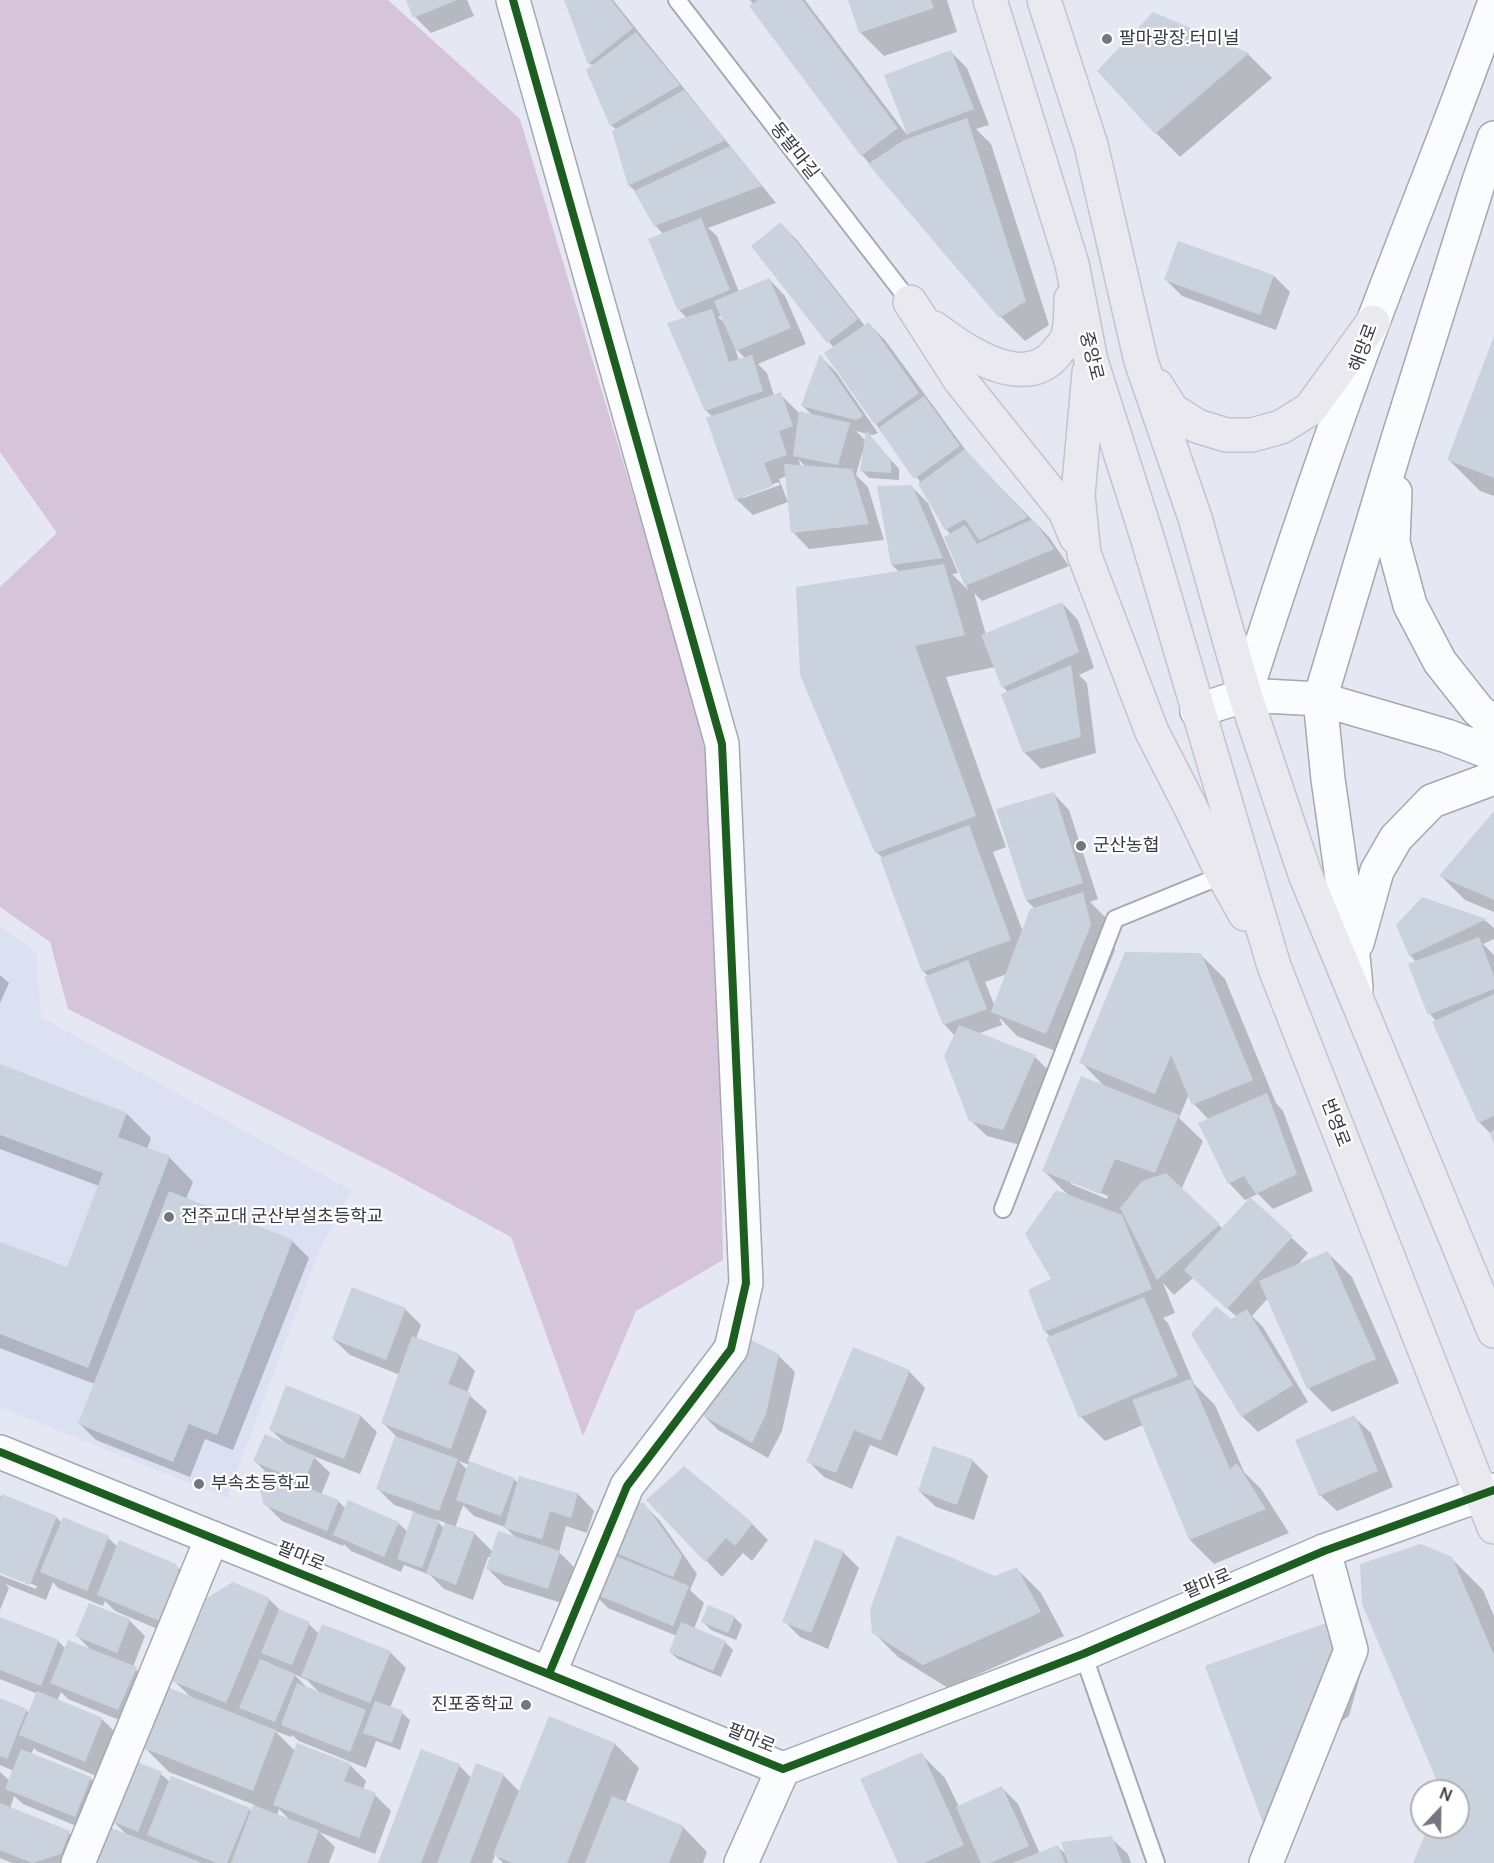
<!DOCTYPE html>
<html>
<head>
<meta charset="utf-8">
<style>
	body { margin:0 }
	#map { position:relative; width:1494px; height:1863px; overflow:hidden; background:#e5e8f2; font-family:Manrope,sans-serif }
	canvas { display:block }
	.north { position:absolute; left:1410px; top:1779px; width:60px; height:60px; box-sizing:border-box; background:#fff; border:2px solid #b0b0b3; border-radius:50%; rotate:22deg; font-size:16px; font-weight:700; line-height:24px; text-align:center; color:#393a42 }
	.north::after { content:''; display:block; margin:auto; width:21px; height:27px; background:#757780; clip-path:polygon(50% 0,100% 100%,50% 72%,0 100%) }
</style>
</head>
<body>
<div id="map">
<canvas width="1494" height="1863"></canvas>
<div class="north">N</div>
</div>
<script>
const ctx = document.querySelector('canvas').getContext('2d');
ctx.lineJoin = 'round';
function fill(path, color) {
  ctx.fillStyle = color;
  ctx.fill(path, 'evenodd');
}
function trace(path, color, width, dash) {
  ctx.strokeStyle = color;
  ctx.lineWidth = width;
  ctx.lineCap = dash ? 'butt' : 'round';
  ctx.setLineDash(dash || []);
  ctx.stroke(path);
}
function label(font, color, halo, rows, align = 'center') {
  ctx.font = font + ' Manrope,"Noto Sans KR",sans-serif';
  ctx.lineWidth = 4.5;
  ctx.setLineDash([]);
  ctx.textBaseline = 'middle';
  ctx.strokeStyle = halo;
  ctx.fillStyle = color;
  for (const [text, x, y, turn = 0] of rows) {
    ctx.save();
    ctx.translate(x, y);
    ctx.rotate((+turn || 0) * Math.PI / 180);
    ctx.textAlign = isNaN(turn) ? turn : align;
    if (halo) ctx.strokeText(text, 0, 0);
    ctx.fillText(text, 0, 0);
    ctx.restore();
  }
}
const built = new Path2D(`
	M0,926l36,26 5,65 311,174 -30,53 -95,254 -227,-91z`);
const forest = new Path2D(`
	M0,0h388l132,119 194,645 9,496 -87,51 -53,125 -72,-199 -125,-68 -318,-160 -18,-67 -50,-35v-320l57,-54 -57,-81z`);
const shadow = new Path2D(`
	M407,0h60l7,16 -43,17 -16,-16z
	M566,0h47l163,203 -68,25 9,8 22,56 30,-13 16,17 21,48 -48,20 9,9 7,23 6,-2 18,18 15,4 -10,-10 18,-49 15,15 42,61 -5,2 -5,-1 31,35v11l-30,-2 -8,-8 3,-16 -2,-1 -6,22 12,12 16,53 -75,9 -16,-17 -6,-56 -8,3 9,23 -35,13 -17,-16 -23,-82 -7,-6 -19,-93 -8,-8 -15,-75 -9,-10 -20,-34 -6,-6 -12,-55 -6,-5 -18,-59 -4,-3zM722,315l4,9 -8,-7zM735,348l11,11 -7,2zM856,431l11,3 -1,7zM798,459l8,8 -5,-1zM779,482l1,3 -37,13v-3z
	M750,0h55l103,136 -22,-60 65,-24 16,16 22,57 -13,4 15,15 58,181 -24,16 -24,-24 -139,-162z
	M850,0h97l10,32 -73,24 -24,-24z
	M1153,14l95,40 24,24 -92,79 -24,-24z
	M781,224l16,16 68,86 4,-2 16,16 85,116 79,81 20,29 -87,35 -8,-8 12,42 76,-32 16,17 16,48 -15,7 8,8 9,70 -55,16 -16,-16 -22,-59 5,-2 -5,-5 -8,-20 -49,10 60,170 -13,5 30,80 12,-23 -8,-8 26,-108 16,17 29,89 -8,3 16,16 9,32 -44,107 -54,-21 -18,-19 3,8 -25,9 58,23 16,16 -31,72 -33,-9 -17,-16 -15,-84 -11,-12 -15,-47 -6,-6 -40,-113 -7,-6 24,-279 -8,-8 19,-79 17,17 30,70 -6,1 16,16 -22,-53 5,-2 -5,-6 -25,-46 -45,-59 -42,-76 -81,-102zM1007,974l-12,33 -10,-25z
	M1274,276l16,16 -14,38 -94,-34 -16,-16z
	M1494,340v156l-14,-5 -32,-32z
	M1494,814v98l-29,-12 -24,-24z
	M1423,899l63,22 8,7v11l-11,5 11,11v186l-3,-7 -12,-12 -42,-100 -7,-8 -13,-51 -7,-8z
	M1201,955l24,24 51,124 7,8 30,80 -40,18 -15,-15 -13,6 -16,-17 -20,-63 -15,-16 -5,-10 -10,24 24,23 -22,49 42,39 27,-30 58,54 -12,14 32,-14 24,24 47,106 -67,29 -24,-24 -40,-90 -16,18 11,11 45,75 -50,30 -16,-16 -11,-95 6,-4 -44,-39 -19,17 -11,-12 12,30 -12,5 5,5 26,61 21,21 29,67 17,17 28,44 -75,31 -24,-24 -47,-115 -38,16 -24,-24 -30,-79 -6,-7 8,-51 18,-82 -27,-27 61,-84 -24,-25zM1071,1181l37,15 -1,3 -36,-15z
	M0,975l9,8 -9,20z
	M0,1066l127,48 24,24 -4,11 22,8 24,25 -7,17 107,43 16,16 -76,192 -28,-11 -15,38 -94,-37 -16,-16 15,-40 -95,-36v-104l68,25 31,-83 -99,-37z
	M405,1309l16,16 -5,14 43,16 16,16 -8,22 20,18 -19,51 46,17 4,4 60,11 16,17 -7,22 -21,-7 -7,26 17,17 -11,35 -61,-19 -17,-17 4,-11h-3l-15,43 -29,-11 -14,-14 -26,-10 -3,7 -50,-21 -7,-7 -1,2 -61,-25 -17,-17 -5,-17 5,-16 -10,-10 31,-17 -16,-15 17,-42 74,29 16,16 -17,42 -47,-18 17,17 -9,22 17,6 8,8 52,14 10,9 7,-20 -21,-7 -16,-16 18,-53 -14,-14 18,-47 -50,-20 -17,-16zM458,1461l12,4 -2,5zM463,1505l11,11 31,11 12,12 -24,13 -18,-18 -20,-6zM435,1519l11,4 -2,5z
	M778,1355l17,17 -13,59 -14,27 -50,-28 -16,-16z
	M909,1371l16,17 -28,68 -27,-11 -18,44 -28,-12 -16,-16z
	M1354,1417l17,16 22,54 -56,24 -17,-16z
	M972,1460l16,16 -14,44 -38,-13 -17,-16z
	M684,1468l68,56 16,16 -16,21 -9,-8 -21,24 -74,-77z
	M0,1496l56,21 6,6 46,15 10,9 57,18 17,17 -6,59 -71,-30 -10,-10 -2,5 -45,-18 -5,-6 -7,18 -41,-16 4,4 -9,22v-35l36,14 1,-3 -37,-14z
	M643,1504l17,17 37,53 -7,16 14,13 -10,26 31,13 8,8 -12,27 -43,-18 -8,-7 7,-16 -69,-28 -16,-16 28,-32 -11,-11z
	M843,1552l16,16 -31,81 -28,-12 -16,-16z
	M1451,1558l32,32 11,26v247h-79l14,-36h29v-36h-15z
	M1016,1568l25,25 23,43 -116,52 -50,-31 -24,-24z
	M269,1599l14,14 26,11 10,10 71,18 16,16 -16,40 12,5 8,7 -10,30 -24,-9 -10,27 -67,-27 -7,-6 -1,2 -16,-6 21,21 54,13 16,16 -3,9 12,5 16,16 -16,43 -56,-22 16,15 -6,16h-232l30,-28 -14,-14 48,-47 9,8 79,27 3,3 3,-7 -86,-33 -25,-25 49,-48 -19,-18zM294,1674l13,6 13,13 -13,-5zM279,1809l12,12 -14,-6z
	M126,1617l19,19 -12,31 19,18 -18,41 -66,-27 -7,-7 -4,9 45,18 16,16 -17,43 -64,-27 -3,-3 -3,6 59,24 16,16 -15,38 -68,-28 -9,-8 -4,13 59,24 16,16 -6,14h-67l-12,-5v-86l10,9 4,-10 -14,-6v-65l26,10 4,4 8,-20 -38,-15v-61l58,23 8,8 26,2 -15,-15 48,-17z
	M734,1617l8,8 -6,15 -25,-10 -8,-8z
	M1326,1624l24,25 10,28 -11,39 -7,5 -55,125 -23,-24 -57,-155z
	M550,1718l65,26 24,24 -14,35 58,24 24,25 -4,11h-200l-8,-8 -3,8h-113l80,-98 12,13 6,-13 27,11 16,16z
	M921,1754l24,24 14,29 43,-19 16,16 22,50 18,-7 10,9 43,-18 17,16 3,9h-232z`);
const building = new Path2D(`
	M406,0h51l-44,18z
	M564,0h47l22,28 -45,36z
	M758,0h44l96,128 -37,28 -112,-150z
	M848,0h83l3,8 -75,25z
	M1153,12l96,41 -94,81 -58,-63z
	M636,32l44,53 -70,41 -24,-56z
	M951,50l23,59 -67,25 -23,-59z
	M684,90l42,50 -98,46 -16,-55z
	M967,118l59,183 -27,17 -131,-154 36,-24z
	M730,146l32,40 -108,40 -20,-35z
	M701,218l29,72 -52,21 -30,-72z
	M781,222l77,97 -31,24 -76,-97z
	M1178,241l96,34 -14,40 -96,-35z
	M769,278l22,50 -55,23 -22,-50z
	M712,309l17,53 23,-7 11,36 -58,20 -38,-88z
	M869,322l50,71 -44,32 -51,-72z
	M1494,336v142l-47,-18z
	M820,354l43,62 -7,4 -55,-14z
	M781,392l12,34 -14,5 8,24 -23,8 9,23 -38,14 -29,-82z
	M924,396l36,50 -46,33 -36,-51z
	M799,411l51,12 -12,42 -45,-9z
	M866,430l25,30v13l-31,-2z
	M965,449l63,68 -49,23 -14,-21 -20,11 -27,-46z
	M784,464l68,5 17,55 -78,9z
	M912,485l31,73 -52,7 -14,-79z
	M1033,519l21,30 -89,37 -21,-49 21,-12 12,19z
	M944,564l21,71 -50,11 61,170 -101,37 -75,-178 -4,-88z
	M1062,602l17,50 -77,36 -21,-53z
	M1071,665l10,72 -58,16 -22,-59z
	M1054,792l29,91 -57,18 -30,-92z
	M1494,811v89l-55,-24z
	M969,825l42,115 -89,32 -42,-114z
	M1083,892l8,33 -45,109 -55,-22 39,-103z
	M1422,897l65,22 -78,37 -13,-31z
	M1479,937l15,39v13l-66,26 -20,-51z
	M1125,952l76,1 52,127 -61,25 -21,-50 -16,39 -76,-31z
	M968,960l19,49 -44,16 -19,-48z
	M1494,994v122l-16,7 -46,-101z
	M959,1025l77,30 -33,75 -34,-9 -25,-65z
	M0,1064l127,49 -9,24 52,19 -82,212 -88,-34v-92l67,25 36,-94 -103,-38z
	M1081,1076l98,39 -24,58 -40,-14 -15,35 -58,-23z
	M1267,1093l30,81 -41,20 -12,-18 -16,8 -30,-61z
	M1494,1130v14l-5,-11z
	M1166,1173l54,51 -63,56 -37,-72 22,-27z
	M1056,1190l66,25 30,74 -108,43 -16,-42 23,-11 -26,-45z
	M169,1191l124,49 -76,195 -28,-11 -16,38 -95,-38z
	M1250,1197l43,39 -66,73 -43,-39z
	M1328,1251l48,108 -69,30 -48,-108z
	M352,1287l54,21 -20,52 -54,-21z
	M1144,1297l34,79 -99,42 -33,-80z
	M1216,1306l15,13 16,-10 46,76 -52,32 -50,-83z
	M412,1336l48,18 -12,30 23,9 -20,56 -70,-26z
	M747,1338l32,16 -13,60 -14,29 -52,-29z
	M853,1347l57,23 -29,71 -27,-11 -18,43 -30,-11z
	M1191,1379l39,90 7,-6 29,46 -77,31 -57,-140z
	M286,1385l75,30 -17,44 -75,-29z
	M1355,1415l23,56 -59,25 -24,-56z
	M265,1434l50,22 -12,27 -50,-22z
	M395,1436l63,23 -19,52 -63,-22z
	M933,1446l40,13 -16,46 -39,-14z
	M469,1461l46,17 -14,38 -45,-16z
	M684,1466l69,57 -18,23 -9,-8 -21,24 -59,-62z
	M263,1471l76,29 -12,31 -63,-26 -5,-18z
	M519,1476l59,17 -7,25 -21,-7 -8,28 -38,-11z
	M2,1494l55,22 -27,69 -30,-12v-73z
	M348,1500l51,22 -15,35 -51,-22z
	M628,1501l16,2 38,53 -9,21 -66,-28z
	M413,1512l26,9 -17,47 -25,-9z
	M63,1517l46,19 -22,55 -47,-19z
	M445,1523l30,9 -19,53 -30,-12z
	M498,1531l62,20 -12,38 -62,-20z
	M897,1535l98,41 22,-9 24,45 -118,53 -51,-32 -2,-23z
	M815,1539l29,12 -33,82 -29,-11z
	M119,1540l57,24 8,25 -15,36 -72,-30z
	M1421,1544l31,13 42,98v208h-81l15,-36h30v-36h-17l-79,-187 -2,-40z
	M606,1552l83,34 -16,40 -83,-34z
	M233,1582l37,16 -44,105 -54,-22 35,-83z
	M89,1603l41,16 -13,34 -42,-17z
	M708,1605l27,11 -7,17 -27,-11z
	M279,1609l31,13 -18,43 -31,-12z
	M0,1617l59,23 -18,46 -41,-16z
	M681,1622l45,19 -13,30 -44,-19z
	M1326,1623l11,29 -74,171 -58,-157z
	M322,1624l69,27 -21,52 -69,-27z
	M68,1640l69,27 -19,43 -68,-27z
	M260,1659l35,15 -20,48 -36,-14z
	M297,1683l69,27 -16,42 -69,-27z
	M167,1687l109,43 -23,61 -110,-43z
	M37,1691l66,27 -18,44 -66,-27z
	M0,1698l27,11 -20,50 -7,-3z
	M375,1701l28,10 -11,32 -29,-10z
	M549,1716l66,27 -48,120h-55l-19,-8z
	M297,1743l54,21 -7,17 32,12 -17,45 -86,-33z
	M21,1749l70,28 -16,40 -70,-28z
	M421,1749l39,15 -39,99h-43z
	M922,1752l42,93 -40,18h-26l-38,-84z
	M135,1761l27,11 -24,60 -27,-11z
	M476,1763l28,11 -34,89h-33z
	M171,1776l79,32 -23,55h-11l-69,-28z
	M1002,1786l27,60 -39,17h-9l-25,-56z
	M612,1796l72,30 -15,37h-84z
	M0,1803l70,28 -9,23 -29,9 -32,-13z
	M253,1805l66,25 -12,33h-76z
	M109,1827l93,36h-107z
	M1112,1836l10,27h-54l-7,-21z
	M1058,1845l7,18h-53z`);
const service = new Path2D(`
	M677,0l233,302
	M1003,1209l112,-290 108,-44
	M1083,1654l73,209`);
const minor = new Path2D(`
	M513,0l209,744 24,539 -15,66 -104,137 -78,188
	M78,1863l134,-325
	M1266,1863l85,-213 -27,-99`);
const tertiary = new Path2D(`
	M1395,492l-2,50 17,63 30,57 38,48 16,14
	M1245,695c40,-125 82,-250 128,-373 40,-106 83,-211 121,-318
	M1197,711l48,-16 75,4 127,37 47,18
	M1357,943l20,-72 19,-33 36,-37 62,-23
	M1356,987l-3,-31 -25,-177 -8,-80 77,-257 81,-258 16,-46
	M0,1452l783,317 300,-115 241,-103 170,-61
	M741,1863l42,-94`);
const primary = new Path2D(`
	M990,0l82,264 19,97 57,179 126,426 220,561
	M1044,0l47,145 50,216 54,157 50,177 60,179 189,457
	M910,302l50,78 105,131 11,26
	M934,328c13,9 25,19 39,26 27,15 63,26 84,-2 4,-5 9,-10 11,-16 3,-12 3,-25 3,-37
	M1089,372l-11,123 6,59 68,178 38,74 33,69 22,39
	M1157,386l15,24 25,16 29,9h26l29,-8 29,-18 63,-87`);
const cycleway = new Path2D(`
	M513,0l209,744 24,539 -15,66 -104,137 -78,188
	M0,1452l783,317 300,-115 241,-103 170,-61`);
const markers = [
	[1107,39,6,"#757780"],
	[1081,846,6,"#757780"],
	[169,1217,6,"#757780"],
	[199,1484,6,"#757780"],
	[526,1705,6,"#757780"]
];
const poiNames = [
	["팔마광장.터미널",1119,39],
	["군산농협",1093,846],
	["전주교대 군산부설초등학교",181,1217],
	["부속초등학교",211,1484],
	["진포중학교",514,1705,"right"]
];
const streetNames = [
	["동팔마길",794,151,52],
	["해망로",1364,348,-70],
	["중앙로",1091,356,76],
	["번영로",1335,1123,69],
	["팔마로",301,1557,22],
	["팔마로",1208,1584,-23],
	["팔마로",751,1739,22]
];
fill(built, '#dbe0f3');
fill(forest, '#d6c5da');
fill(shadow, '#0003');
fill(building, '#cad2dd');
trace(service, '#a6a8b0', 20);
trace(minor, '#a6a8b0', 36);
trace(tertiary, '#a6a8b0', 36);
trace(primary, '#c3c4c9', 36);
trace(service, '#fbfcfd', 16);
trace(minor, '#fbfcfd', 33);
trace(tertiary, '#fbfcfd', 33);
trace(primary, '#eae9ef', 33);
trace(cycleway, '#1b5e20', 8);
for (const [x, y, r, color] of markers) {
  const dot = new Path2D();
  dot.arc(x, y, r, 0, 2 * Math.PI);
  ctx.fillStyle = color;
  ctx.fill(dot);
  trace(dot, '#fff', 2);
}
label('18px', '#393a42', '#fff', poiNames, 'left');
label('18px', '#393a42', '#fff', streetNames);
</script>
</body>
</html>
